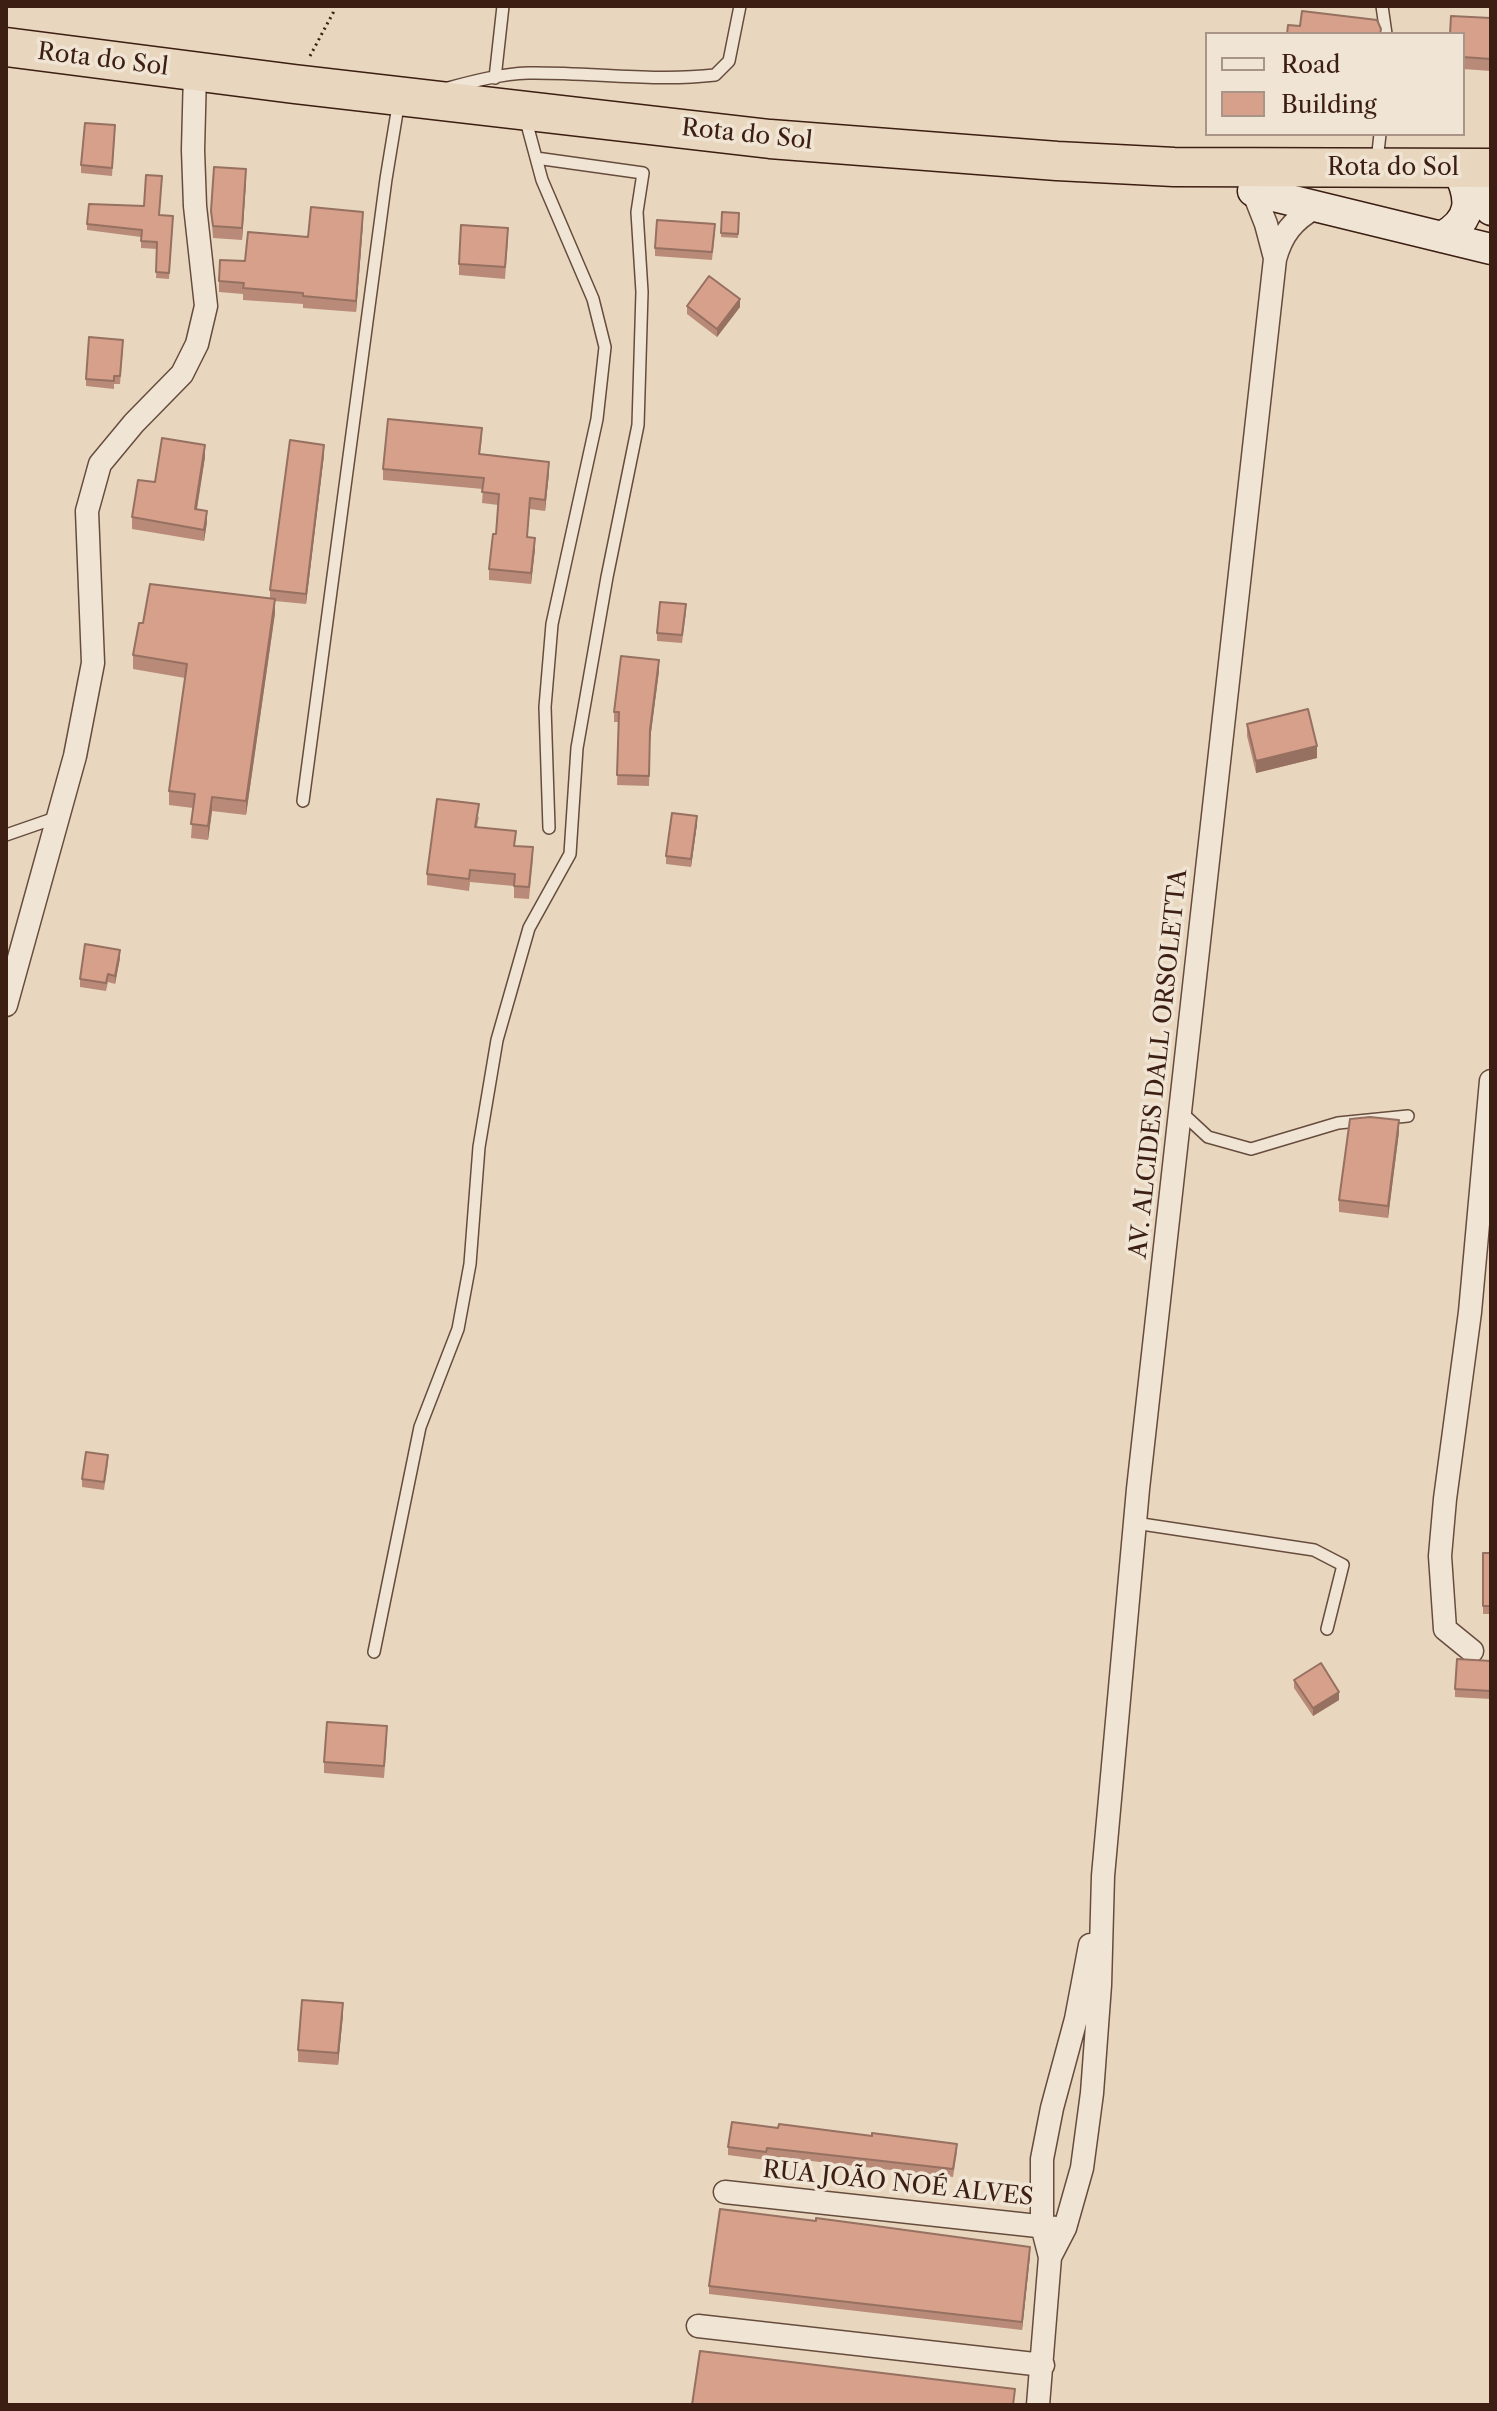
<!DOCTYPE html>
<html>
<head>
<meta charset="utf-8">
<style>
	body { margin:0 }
	#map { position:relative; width:1497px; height:2411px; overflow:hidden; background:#e8d7be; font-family:"Libre Caslon Text",serif }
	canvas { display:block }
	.frame { position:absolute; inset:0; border:8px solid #3c1e12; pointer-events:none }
	.legend { position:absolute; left:1205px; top:32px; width:260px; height:104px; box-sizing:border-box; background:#f0e5d5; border:2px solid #a89587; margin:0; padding:10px 14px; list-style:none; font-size:24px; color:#3c1e12 }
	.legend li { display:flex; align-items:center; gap:16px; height:40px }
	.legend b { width:40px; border:2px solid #a89587 }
</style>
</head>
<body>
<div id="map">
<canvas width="1497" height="2411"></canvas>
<div class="frame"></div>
<ul class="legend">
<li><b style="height:10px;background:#f0e5d5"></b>Road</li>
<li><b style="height:22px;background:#d7a08b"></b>Building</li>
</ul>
</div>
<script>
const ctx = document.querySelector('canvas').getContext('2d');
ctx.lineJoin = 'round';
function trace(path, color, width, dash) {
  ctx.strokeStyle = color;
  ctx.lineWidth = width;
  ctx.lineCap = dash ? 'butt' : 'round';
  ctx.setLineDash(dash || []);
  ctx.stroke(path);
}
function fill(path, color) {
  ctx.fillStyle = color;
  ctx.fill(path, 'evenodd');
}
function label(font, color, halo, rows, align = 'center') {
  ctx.font = font + ' "Libre Caslon Text",serif';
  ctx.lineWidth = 7;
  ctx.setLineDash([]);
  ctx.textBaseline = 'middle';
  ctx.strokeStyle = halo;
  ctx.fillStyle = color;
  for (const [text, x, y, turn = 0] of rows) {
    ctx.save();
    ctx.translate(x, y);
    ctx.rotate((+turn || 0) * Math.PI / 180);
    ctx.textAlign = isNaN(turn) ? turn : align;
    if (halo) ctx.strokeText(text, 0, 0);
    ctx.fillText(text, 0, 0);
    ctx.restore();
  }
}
const path = new Path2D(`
	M310,56l23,-43 1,-7`);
const lane = new Path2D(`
	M1382,6l4,28
	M495,78l8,-72
	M448,88c26,-7 53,-14 80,-15 63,-1 125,9 187,2l14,-14 11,-55
	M525,117l17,63 51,119 12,48 -8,72 -45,205 -7,83 4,121
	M1377,161l3,-27
	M303,801l83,-622 13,-79
	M6,835l52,-18
	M1180,1111l28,26 43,12 87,-26 70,-7
	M1135,1523l179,27 29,15 -16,64
	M374,1652l46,-225 38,-98 12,-65 9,-117 18,-107 32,-112 41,-74 7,-106 30,-171 31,-152 4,-133 -5,-80 6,-39 -107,-15`);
const street = new Path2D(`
	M1253,191l13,33 9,34
	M6,1005l69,-249 18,-93 -6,-152 13,-47 34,-41 48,-49 15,-30 9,-38 -11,-100 -2,-56 2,-78
	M1472,1651l-27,-22 -5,-73 5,-57 25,-187 21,-231
	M725,2192l331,36
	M1050,2257l15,-29 17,-60 10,-75 8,-108 3,-109 35,-387 137,-1230c7,-25 18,-39 41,-52
	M698,2326l345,39
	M1038,2405l12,-148 -8,-31v-67l10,-51 24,-89 14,-74`);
const secondary = new Path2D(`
	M1489,168l-2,20 4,22
	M1253,191l238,58
	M1442,237c32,-18 30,-39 15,-69`);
const highway = new Path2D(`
	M6,47l288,37 476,55 287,22 117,6 317,1`);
const wall = new Path2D(`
	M1491,18v53l-28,-2v-35z
	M115,133l-3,43 -31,-3v-8z
	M246,181l-4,59 -29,-2 -2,-27z
	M722,212l17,1 -1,25 -17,-1z
	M160,215l13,7 -4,57 -13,-1 1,-29 -16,-1v-11l-54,-7v-6z
	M363,223l-7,89 -53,-4v-4l-60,-4v-6l-24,-2v-11l26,-20 63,-24z
	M715,232l-3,28 -57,-4v-8z
	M508,240l-3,39 -46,-4v-11z
	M687,306l53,1 -23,30 -30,-23z
	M123,348l-3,36h-6v5l-28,-3v-7z
	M482,438l-2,16 69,19 -4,38 -15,-2 -3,28 8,12 -4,35 -42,-4v-11l7,-35 2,-29 -16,-2 1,-14 -100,-9v-11z
	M324,455l-18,149 -31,-3v12l-29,202 -34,-4 -4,29 -17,-2 2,-30 -24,-3v-14l16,-113 -52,-9v-14l10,-32 127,-25v-8z
	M205,457l-8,52 10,13 -3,19 -72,-12v-12l23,-35z
	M686,612l-4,31 -25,-2v-8z
	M659,671l-9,69 -1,46 -32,-1 2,-63h-5v-10z
	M1247,724l70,34 -61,15 -9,-37z
	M479,816l-2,11 38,19 18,13 -4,40 -15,-1v-12l-44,-4 -1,9 -42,-6v-11z
	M697,824l-6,43 -25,-3v-8z
	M120,958l-5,26 -7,-2 -2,9 -26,-4v-8z
	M1399,1132l-11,86 -49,-6v-12z
	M108,1463l-4,27 -22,-3v-8z
	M1483,1553h8v61h-8z
	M1491,1661v38l-36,-2v-8z
	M1294,1680l45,20 -26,16 -19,-28z
	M387,1738l-3,40 -60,-5v-11z
	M343,2015l-5,50 -40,-3v-12z
	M728,2147l229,5 -4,25 -186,-21 -1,4 -38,-5z
	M1030,2255l-8,75 -313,-36v-8z`);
const shadedWall = new Path2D(`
	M246,169v12l-4,59v-12z
	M363,212v11l-7,89v-11z
	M740,299v8l-23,30v-8z
	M205,445v12l-10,63v-11z
	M324,445v10l-18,149v-10z
	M549,462v11l-4,38v-11z
	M207,511v11l-3,19v-11z
	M535,538v11l-4,35v-11z
	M275,599v14l-29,202v-14z
	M659,660v11l-9,69 -1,46 1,-56z
	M1317,746v12l-61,15v-12z
	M212,797v14l-4,29v-14z
	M697,816v8l-6,43v-8z
	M120,950v8l-5,26v-8z
	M1399,1120v12l-11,86v-12z
	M1339,1692v8l-26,16v-8z
	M343,2003v12l-5,50v-12z
	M1030,2247v8l-8,75v-8z`);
const building = new Path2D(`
	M1302,11l75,9 4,9 -1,5h-93l1,-9 12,1z
	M1451,16l40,2v41l-28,-2v-23h-13z
	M85,123l30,2 -3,43 -31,-3z
	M214,167l32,2 -4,59 -29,-2 -2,-15z
	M146,175l16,1 -3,39 14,1 -4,57 -13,-1 1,-30 -16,-1 1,-11 -55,-6 2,-20 55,2z
	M311,207l52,5 -7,89 -53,-5v-3l-60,-5 1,-5 -25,-2 1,-21 25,1 3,-29 60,5z
	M722,212l17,1 -1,21 -17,-1z
	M657,220l58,4 -3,28 -57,-4z
	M461,225l47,3 -3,39 -46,-3z
	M709,276l31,23 -23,30 -30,-23z
	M89,337l34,3 -3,36h-6v5l-28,-2z
	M388,419l94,9 -3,26 70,8 -4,38 -15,-2 -3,39 8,1 -4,35 -42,-4 4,-35h3l3,-40 -17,-2 2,-14 -101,-9z
	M162,438l43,7 -10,64 12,2 -3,19 -72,-13 6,-37 17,2z
	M290,440l34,5 -18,149 -36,-4z
	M150,584l125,15 -29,202 -34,-4 -4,29 -17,-2 4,-30 -26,-3 18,-127 -54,-9 6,-32h4z
	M660,602l26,2 -4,31 -25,-2z
	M621,656l38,4 -9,70 -1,46 -32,-1 2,-63h-5z
	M1308,709l9,37 -61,15 -9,-37z
	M437,799l42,5 -4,23 41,4 -2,15 19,1 -4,40 -15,-1 1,-12 -45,-4 -1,9 -42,-5z
	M672,813l25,3 -6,43 -25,-3z
	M85,944l35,6 -5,26 -7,-2 -2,9 -26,-4z
	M1370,1117l29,3 -11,86 -49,-6 11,-81z
	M86,1452l22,3 -4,27 -22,-3z
	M1483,1553h8v53h-8z
	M1457,1659l34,2v30l-36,-2z
	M1321,1663l18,29 -26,16 -19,-28z
	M327,1722l60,4 -3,40 -60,-4z
	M302,2000l41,3 -5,50 -40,-3z
	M732,2122l46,6 1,-4 93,12v-3l85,11 -4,25 -186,-21 -1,4 -38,-5z
	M720,2209l96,12v-3l45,6 169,23 -8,75 -313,-36z
	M700,2351l315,38 -2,16h-321z`);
const streetNames = [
	["Rota do Sol",103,60,7],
	["Rota do Sol",747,135,6],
	["Rota do Sol",1393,168],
	["AV. ALCIDES DALL ORSOLETTA",1159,1064,-84],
	["RUA JOÃO NOÉ ALVES",898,2184,6]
];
trace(lane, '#674c3d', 14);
trace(street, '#674c3d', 25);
trace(secondary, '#3c1e12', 33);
trace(highway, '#3c1e12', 41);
trace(path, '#3c1e12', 3, [2, 4]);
trace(lane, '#f0e5d5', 11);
trace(street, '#f0e5d5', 22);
trace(secondary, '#f0e5d5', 30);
trace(highway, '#e8d7be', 38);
fill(wall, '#b98a78');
fill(shadedWall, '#967061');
fill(building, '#d7a08b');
trace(building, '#967061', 2);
label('24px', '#3c1e12', '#f0e5d5', streetNames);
</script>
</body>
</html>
